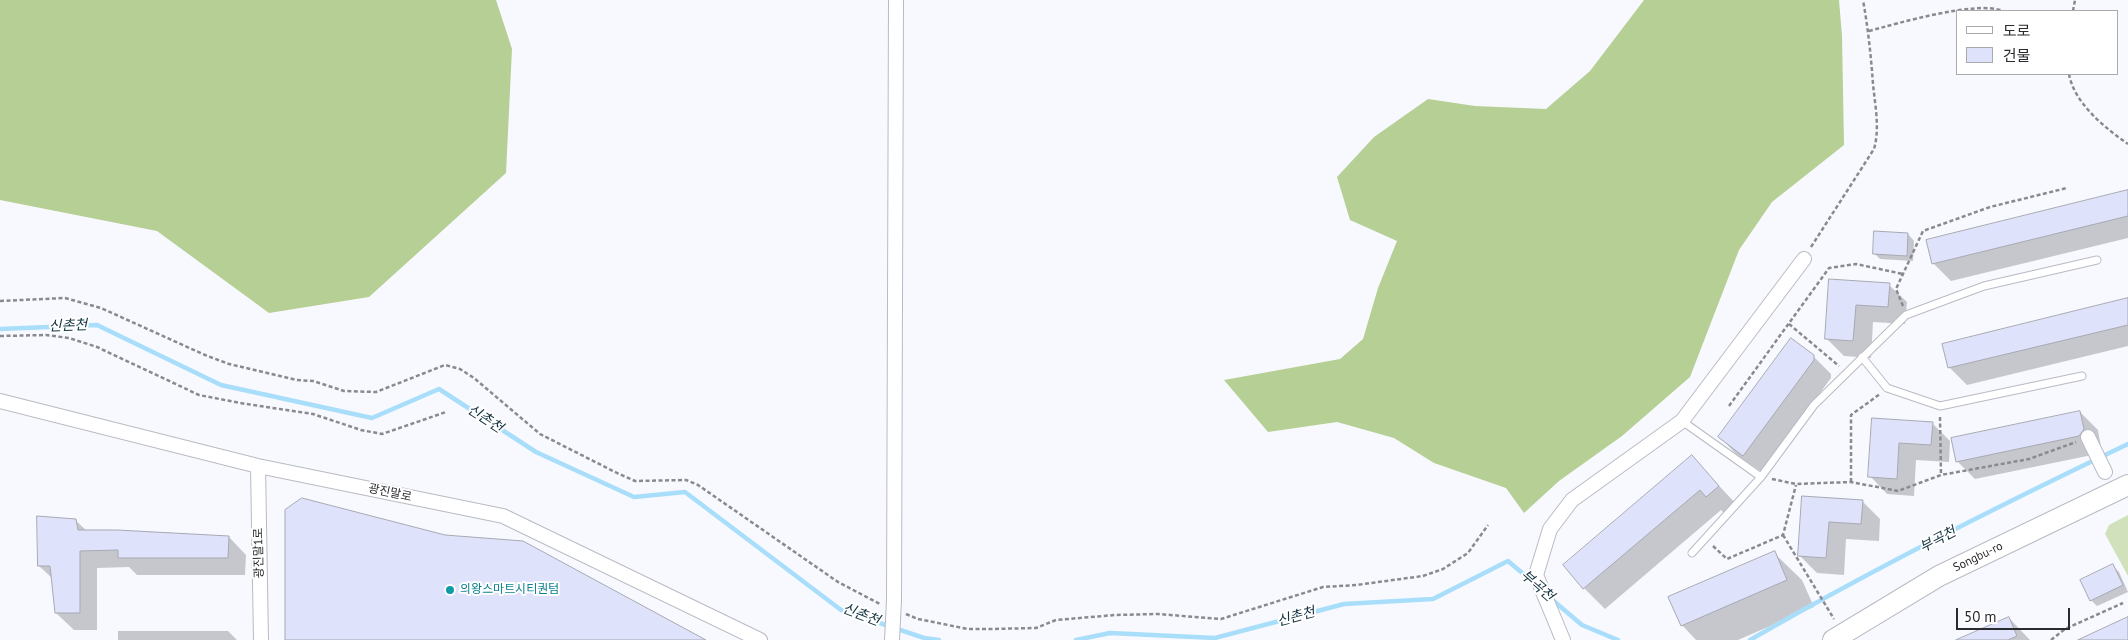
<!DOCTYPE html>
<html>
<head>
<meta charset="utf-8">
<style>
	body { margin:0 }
	#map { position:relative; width:2128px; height:640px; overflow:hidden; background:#f8f9ff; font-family:"PT Sans","Noto Sans KR",sans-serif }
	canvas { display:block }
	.legend { position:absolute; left:1956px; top:10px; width:162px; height:65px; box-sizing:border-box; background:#fff; border:1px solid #aaaaab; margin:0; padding:6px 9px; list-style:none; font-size:15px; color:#2a2b2e }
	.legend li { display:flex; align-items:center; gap:10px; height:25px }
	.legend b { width:25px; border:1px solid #aaaaab }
	.scale { position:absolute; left:1956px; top:608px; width:114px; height:22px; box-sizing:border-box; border:2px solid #2a2b2e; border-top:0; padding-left:6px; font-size:15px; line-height:18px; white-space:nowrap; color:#2a2b2e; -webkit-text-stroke:4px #fff; paint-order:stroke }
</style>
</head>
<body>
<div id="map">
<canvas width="2128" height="640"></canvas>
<ul class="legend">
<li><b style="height:6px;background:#fff"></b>도로</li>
<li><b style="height:14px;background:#dfe2fb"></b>건물</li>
</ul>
<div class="scale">50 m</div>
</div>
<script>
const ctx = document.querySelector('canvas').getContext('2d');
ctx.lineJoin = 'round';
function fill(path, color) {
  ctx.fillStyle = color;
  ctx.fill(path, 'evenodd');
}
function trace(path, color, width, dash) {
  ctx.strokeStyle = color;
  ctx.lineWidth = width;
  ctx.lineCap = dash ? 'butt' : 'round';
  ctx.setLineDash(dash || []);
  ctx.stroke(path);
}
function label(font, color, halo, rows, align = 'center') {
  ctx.font = font + ' "PT Sans","Noto Sans KR",sans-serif';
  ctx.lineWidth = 4;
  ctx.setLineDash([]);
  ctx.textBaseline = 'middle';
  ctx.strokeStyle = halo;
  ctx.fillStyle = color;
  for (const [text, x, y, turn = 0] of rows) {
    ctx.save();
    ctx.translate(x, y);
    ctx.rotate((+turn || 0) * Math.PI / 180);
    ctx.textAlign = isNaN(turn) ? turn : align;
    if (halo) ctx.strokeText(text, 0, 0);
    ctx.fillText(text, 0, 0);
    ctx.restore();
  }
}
const green = new Path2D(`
	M2128,515v61l-23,-42 4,-9z`);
const forest = new Path2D(`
	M0,0h496l16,49 -6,124 -137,124 -100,16 -112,-82 -157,-31z
	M1644,0h195l3,36 2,109 -72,57 -33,48 -49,127 -68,59 -63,45 -35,32 -18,-25 -72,-25 -40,-25 -57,-16 -69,10 -44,-52 116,-21 23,-20 15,-51 19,-47 -47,-21 -13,-43 37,-40 54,-38 47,7 71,3 44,-38z`);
const shadow = new Path2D(`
	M2128,191v47l-177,43 -18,-18z
	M1908,234l6,7 -1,20 -33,-2 -6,-6z
	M1830,281l59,4 18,17 -2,22 -32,-2 -2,36 -27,-2 -18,-18z
	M2128,300v46l-161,39 -18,-18z
	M1813,356l18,18v4l-69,94 -25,-17 -17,-18z
	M2080,412l18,18 3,17 -4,7 -122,25 -18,-18z
	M1873,419l59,4 18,18 -1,21 -33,-2 -2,36 -27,-2 -17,-18z
	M1692,457l47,50 -11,10 -7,-7 -116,99 -21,-21z
	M1803,498l59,3 18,18 -1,22 -33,-2 -2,36 -27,-2 -18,-18z
	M75,520l12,11 142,6 17,18 -1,20h-108l-8,-8 -32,1v62h-23l-18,-17 -3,-34 -14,-13z
	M1774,553l28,27 12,27 -76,33h-42l-14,-15z
	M2112,565l7,7 9,20 -31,14 -6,-6z
	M2009,618l21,22h-71z
	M118,631h110l9,9h-119z`);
const stream = new Path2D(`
	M0,329l97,-4 124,60 151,33 67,-29 97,63 98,45 51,-5 156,118 83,28 15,2
	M1549,597l33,28 36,15
	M1076,640l34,-7 105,5 129,-34 89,-5 75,-38 26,22
	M1750,640c123,-71 250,-135 378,-196`);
const building = new Path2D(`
	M2128,190v26l-196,48 -6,-24z
	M1874,231l34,2 -1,23 -34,-2z
	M1829,279l61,4 -2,24 -32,-2 -3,36 -28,-2z
	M2128,298v27l-180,43 -6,-24z
	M1791,338l23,17v5l-71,96 -25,-19z
	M2080,411l4,18 -5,7 -123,26 -5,-24z
	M1872,418l61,4 -2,23 -32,-2 -2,36 -29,-2z
	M1692,455l27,31 -13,11 -6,-7 -117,99 -20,-24z
	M1802,496l61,4 -2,24 -32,-2 -3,36 -28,-2z
	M302,498l143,37 78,6 183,99h-421v-130z
	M37,516l39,3 2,11h39l112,6 -1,22h-110v-8l-38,1v62h-25l-5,-47h-12z
	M1775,551l12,29 -106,46 -13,-29z
	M2113,564l10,21 -33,16 -10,-21z
	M2009,617l8,19 -9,4h-52z
	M2128,617v23h-50z`);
const path = new Path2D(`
	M2073,11l2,-11
	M1869,31c30,-8 108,-31 134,-20
	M2069,74c5,29 36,54 59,70
	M1811,247l63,-98c6,-21 1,-44 -1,-65 -2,-28 -5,-56 -10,-84
	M0,301l65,-3 36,10 104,47 24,9 68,16 16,1 31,10 32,1 69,-27 15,4 14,9 66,56 77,39 18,8 51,-1 12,5 140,97 42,22
	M1903,306l-7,-17 27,-58 67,-24 77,-19
	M1789,324l50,42
	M0,336l46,-1 23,3 28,9 102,48 41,8 73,11 48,16 21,4 64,-22
	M1729,406l100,-138 27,-4 47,10
	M1940,417l1,58
	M1772,479l24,5 55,-2 47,9 43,-16 88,-16 47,-17
	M1851,482v-67l29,-21
	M1783,535l51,84
	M1713,546l14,13 56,-24 13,-50
	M906,614l12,5 50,10h22l46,-1 20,-8 59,-5 43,-1 63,5 102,-32 33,-2 67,-9 20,-7 25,-16 20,-28
	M2051,640l14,-11 58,-26`);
const lane = new Path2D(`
	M1862,357l25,31 53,18 142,-30
	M1682,421l79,56 -69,76
	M1761,477l53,-72 92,-90 78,-29 113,-26`);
const street = new Path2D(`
	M0,401l258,65 245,50 257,124
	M2088,437l17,35
	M258,466l3,174
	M894,600l2,-600
	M892,640l1,-20
	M1563,640l-27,-65 14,-46 22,-29 110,-79 122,-162`);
const secondary = new Path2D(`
	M1833,640l106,-64 189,-91`);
const streetBridge = new Path2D(`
	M893,620l1,-20`);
const markers = [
	[450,590,5,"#0f9aa8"]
];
const streetNames = [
	["광진말로",390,493,12],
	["광진말1로",259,553,-91],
	["Songbu-ro",1978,557,-26]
];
const cultureNames = [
	["의왕스마트시티퀀텀",460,590]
];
const waterNames = [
	["신촌천",68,326,-2],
	["신촌천",485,419,33],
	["부곡천",1938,540,-28],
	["부곡천",1537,586,41],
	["신촌천",861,615,21],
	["신촌천",1296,617,-15]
];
fill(green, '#d1e1bc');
fill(forest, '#b6cf94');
fill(shadow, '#0003');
trace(stream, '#a9defa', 4.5);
fill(building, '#dfe2fb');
trace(building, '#a7a9b2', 1);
trace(lane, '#b9bbc4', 9);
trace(street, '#b9bbc4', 16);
trace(secondary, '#b9bbc4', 22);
trace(path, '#898a8f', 2.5, [4, 2.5]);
trace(lane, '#fff', 7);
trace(street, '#fff', 14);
trace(secondary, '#fff', 20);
trace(streetBridge, '#b9bbc4', 16, []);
trace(streetBridge, '#fff', 14);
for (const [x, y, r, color] of markers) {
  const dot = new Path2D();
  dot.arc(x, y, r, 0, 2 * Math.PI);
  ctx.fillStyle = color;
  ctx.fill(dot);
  trace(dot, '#fff', 2);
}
label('12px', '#2a2b2e', '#fff', streetNames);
label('12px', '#0d838f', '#fff', cultureNames, 'left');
label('italic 14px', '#11313f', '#fff', waterNames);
</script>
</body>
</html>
